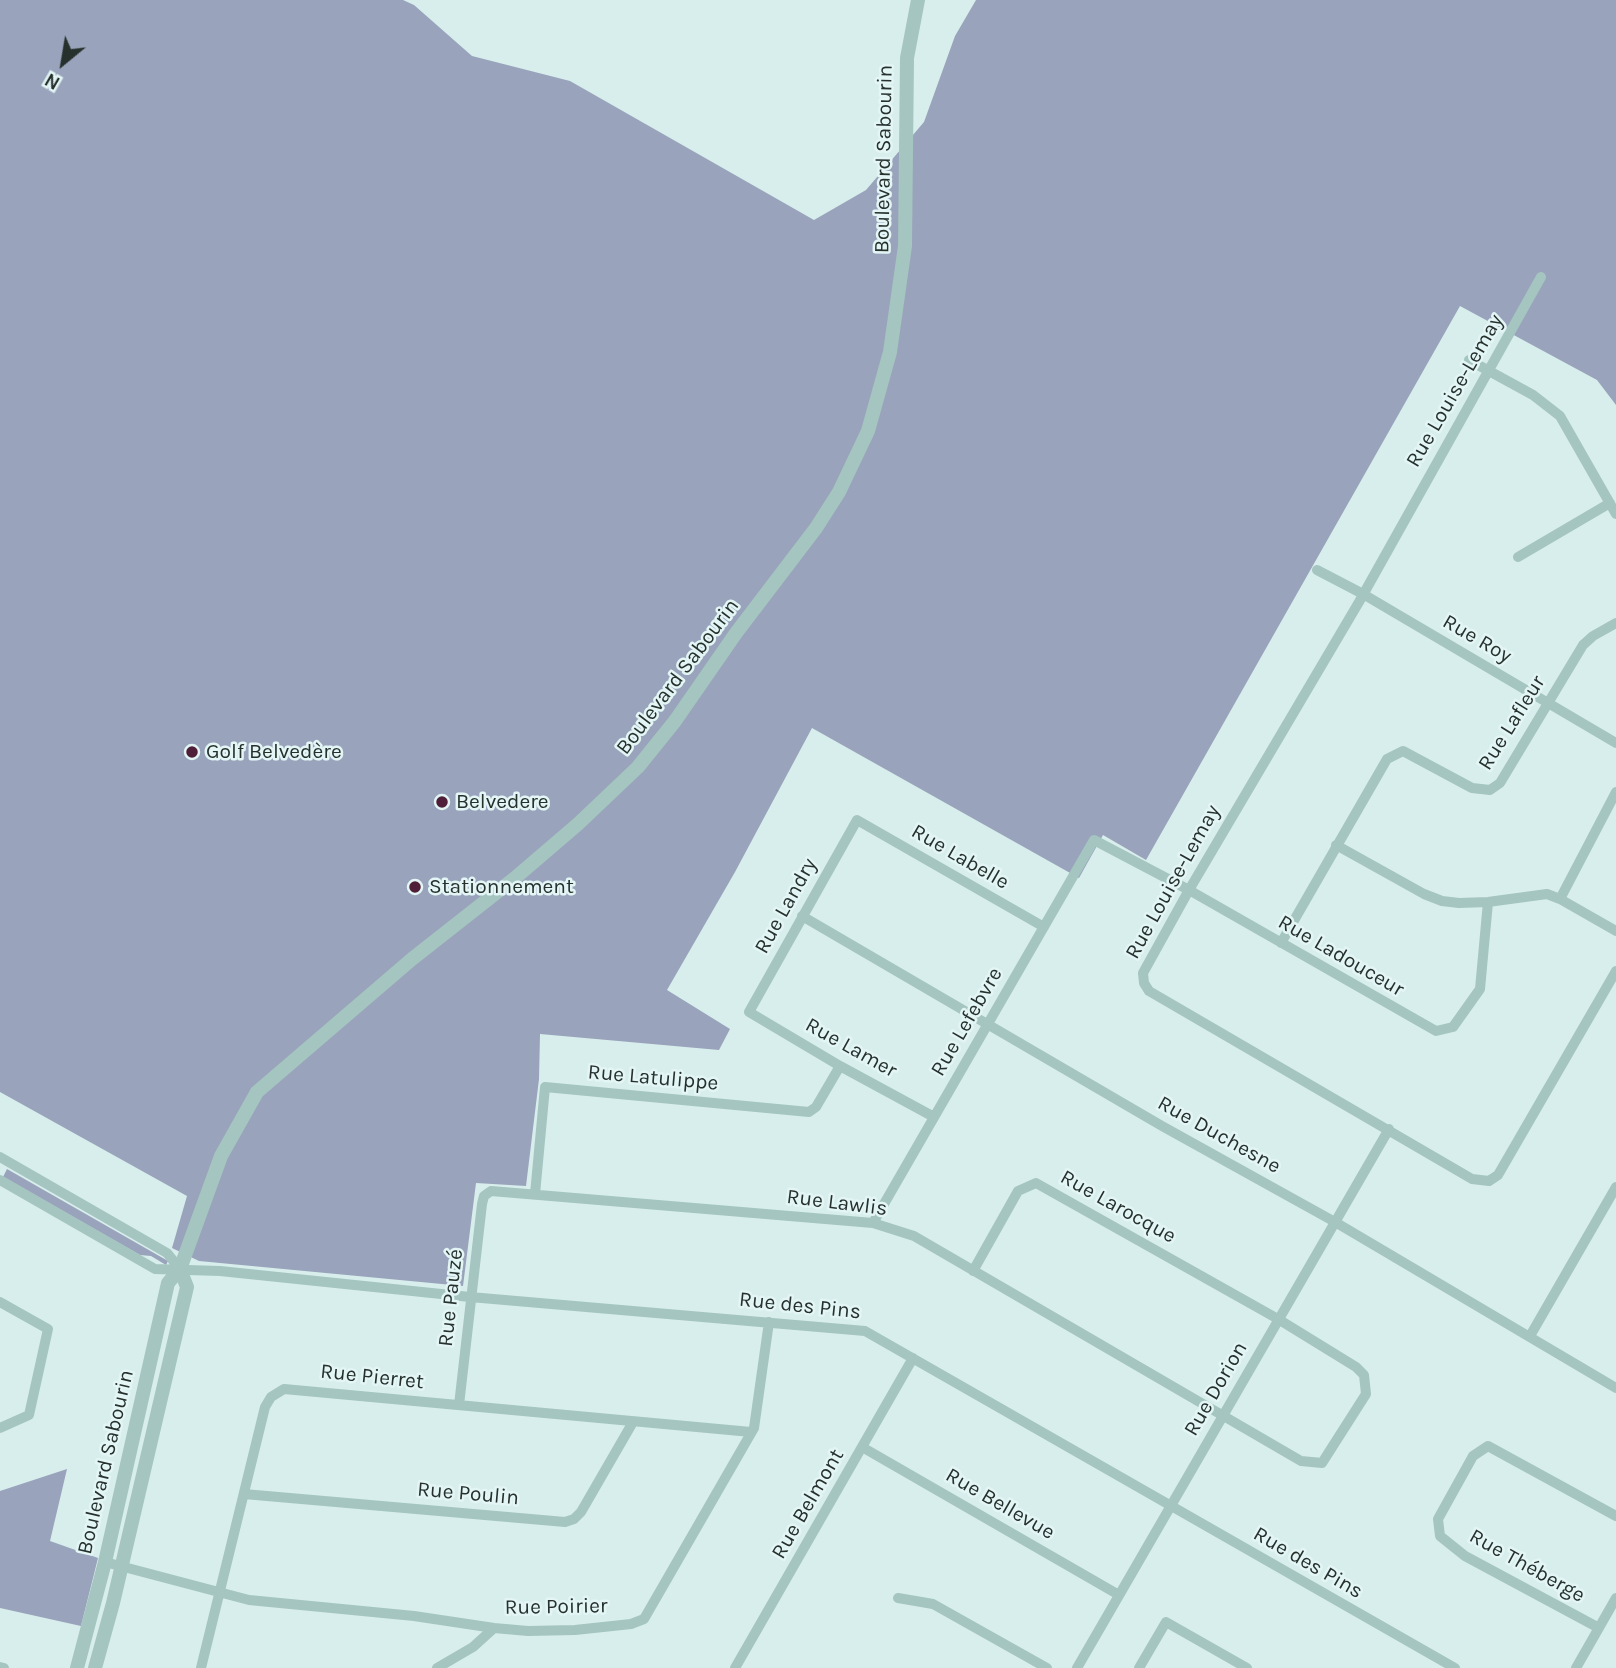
<!DOCTYPE html>
<html>
<head>
<meta charset="utf-8">
<style>
	body { margin:0 }
	#map { position:relative; width:1616px; height:1668px; overflow:hidden; background:#d8eeec; font-family:Karla,sans-serif }
	canvas { display:block }
	.north { position:absolute; left:28px; top:28px; width:70px; height:70px; -webkit-text-stroke:5px #e3f6f5; paint-order:stroke; rotate:210deg; font-size:19px; font-weight:700; line-height:28px; text-align:center; color:#26312e }
	.north::after { content:''; display:block; margin:auto; width:24px; height:32px; background:#26312e; clip-path:polygon(50% 0,100% 100%,50% 72%,0 100%) }
</style>
</head>
<body>
<div id="map">
<canvas width="1616" height="1668"></canvas>
<div class="north">N</div>
</div>
<script>
const ctx = document.querySelector('canvas').getContext('2d');
ctx.lineJoin = 'round';
function fill(path, color) {
  ctx.fillStyle = color;
  ctx.fill(path, 'evenodd');
}
function trace(path, color, width, dash) {
  ctx.strokeStyle = color;
  ctx.lineWidth = width;
  ctx.lineCap = dash ? 'butt' : 'round';
  ctx.setLineDash(dash || []);
  ctx.stroke(path);
}
function label(font, color, halo, rows, align = 'center') {
  ctx.font = font + ' Karla,sans-serif';
  ctx.lineWidth = 5;
  ctx.setLineDash([]);
  ctx.textBaseline = 'middle';
  ctx.strokeStyle = halo;
  ctx.fillStyle = color;
  for (const [text, x, y, turn = 0] of rows) {
    ctx.save();
    ctx.translate(x, y);
    ctx.rotate((+turn || 0) * Math.PI / 180);
    ctx.textAlign = isNaN(turn) ? turn : align;
    if (halo) ctx.strokeText(text, 0, 0);
    ctx.fillText(text, 0, 0);
    ctx.restore();
  }
}
const green = new Path2D(`
	M0,0h403l11,5 58,51 98,25 244,139 52,-30 58,-68 31,-86 21,-36h640v405l-19,-25 -137,-74 -314,554 -43,-25 -24,43 -267,-150 -77,144 -68,118 63,39 -11,21 -179,-16 -1,45 -13,107 -50,-3 -13,103 -264,-25 -27,-13 15,-52 -187,-104z
	M7,1169l161,92 -2,4 -15,-9 -11,-1 -137,-78z
	M67,1469l-17,72 48,17 -17,68 -81,-18v-117z`);
const minor = new Path2D(`
	M1541,277l-182,325 -170,288 -46,83 1,10 5,8 323,188 17,2 9,-6 118,-204
	M1469,360l64,35 27,21 56,98
	M1518,557l92,-54
	M1317,570l46,24 253,149
	M1336,845l88,49 18,7 17,2 29,-1 59,-8 13,5 56,32
	M1560,899l56,-107
	M802,916l360,210 173,96 281,166
	M1281,943l106,-184 16,-8 69,37 18,2 10,-7 83,-138 10,-9 23,-13
	M934,1117l-94,-51 -91,-54 108,-192 187,107
	M0,1157l167,96 13,16
	M0,1180l155,89 65,2 250,26 395,34 590,337
	M535,1194l10,-107 264,25 7,-5 24,-41
	M873,1223l221,-383 95,50 247,141 17,-4 27,-38 8,-87
	M0,1302l48,27 -19,86 -29,13
	M1530,1336l86,-149
	M459,1405l23,-201 2,-8 7,-5 382,32 41,13 387,225 21,2 44,-69 -2,-19 -8,-8 -78,-48 -242,-136 -18,8 -45,80
	M862,1447l257,148
	M244,1494l321,28 9,-3 7,-7 52,-90
	M105,1562l144,38 165,16 80,12 34,3 47,-1 56,-6 13,-5 110,-191 15,-106
	M898,1598l35,6 114,64
	M1599,1628l-134,-72 -25,-20 -2,-17 35,-63 15,-10 128,70
	M0,1667l4,1
	M201,1668l64,-261 6,-10 13,-8 467,43
	M437,1668l36,-21 21,-19
	M735,1668l178,-310
	M1077,1668l312,-539
	M1139,1668l27,-46 81,46
	M1576,1668l40,-70`);
const tertiary = new Path2D(`
	M77,1668l28,-106 63,-279 12,-14 41,-113 36,-64 155,-133 103,-81 63,-54 60,-57 37,-46 61,-88 80,-105 23,-36 29,-61 22,-79 15,-106 2,-188 11,-58
	M95,1668l18,-65 74,-316 -7,-18`);
const markers = [
	[192,752,7,"#4f1f39"],
	[442,802,7,"#4f1f39"],
	[415,887,7,"#4f1f39"]
];
const streetNames = [
	["Boulevard Sabourin",884,159,-89],
	["Rue Louise-Lemay",1455,391,-60],
	["Rue Roy",1477,639,30],
	["Boulevard Sabourin",678,677,-53],
	["Rue Lafleur",1512,723,-58],
	["Rue Labelle",960,857,30],
	["Rue Louise-Lemay",1173,882,-61],
	["Rue Landry",786,906,-61],
	["Rue Ladouceur",1341,956,30],
	["Rue Lefebvre",967,1022,-60],
	["Rue Lamer",851,1048,29],
	["Rue Latulippe",653,1078,5],
	["Rue Duchesne",1219,1135,29],
	["Rue Lawlis",837,1203,7],
	["Rue Larocque",1118,1207,29],
	["Rue Pauzé",451,1298,-84],
	["Rue des Pins",800,1306,6],
	["Rue Pierret",372,1377,6],
	["Rue Dorion",1216,1389,-60],
	["Boulevard Sabourin",106,1462,-77],
	["Rue Poulin",468,1494,5],
	["Rue Belmont",808,1504,-60],
	["Rue Bellevue",1000,1504,30],
	["Rue des Pins",1308,1563,30],
	["Rue Théberge",1527,1566,29],
	["Rue Poirier",556,1607,-1]
];
const poiNames = [
	["Golf Belvedère",206,752],
	["Belvedere",456,802],
	["Stationnement",429,887]
];
fill(green, '#99a3bb');
trace(minor, '#a5c5c0', 10);
trace(tertiary, '#a5c5c0', 14);
for (const [x, y, r, color] of markers) {
  const dot = new Path2D();
  dot.arc(x, y, r, 0, 2 * Math.PI);
  ctx.fillStyle = color;
  ctx.fill(dot);
  trace(dot, '#e3f6f5', 2.5);
}
label('21px', '#26312e', '#e3f6f5', streetNames);
label('21px', '#26312e', '#e3f6f5', poiNames, 'left');
</script>
</body>
</html>
